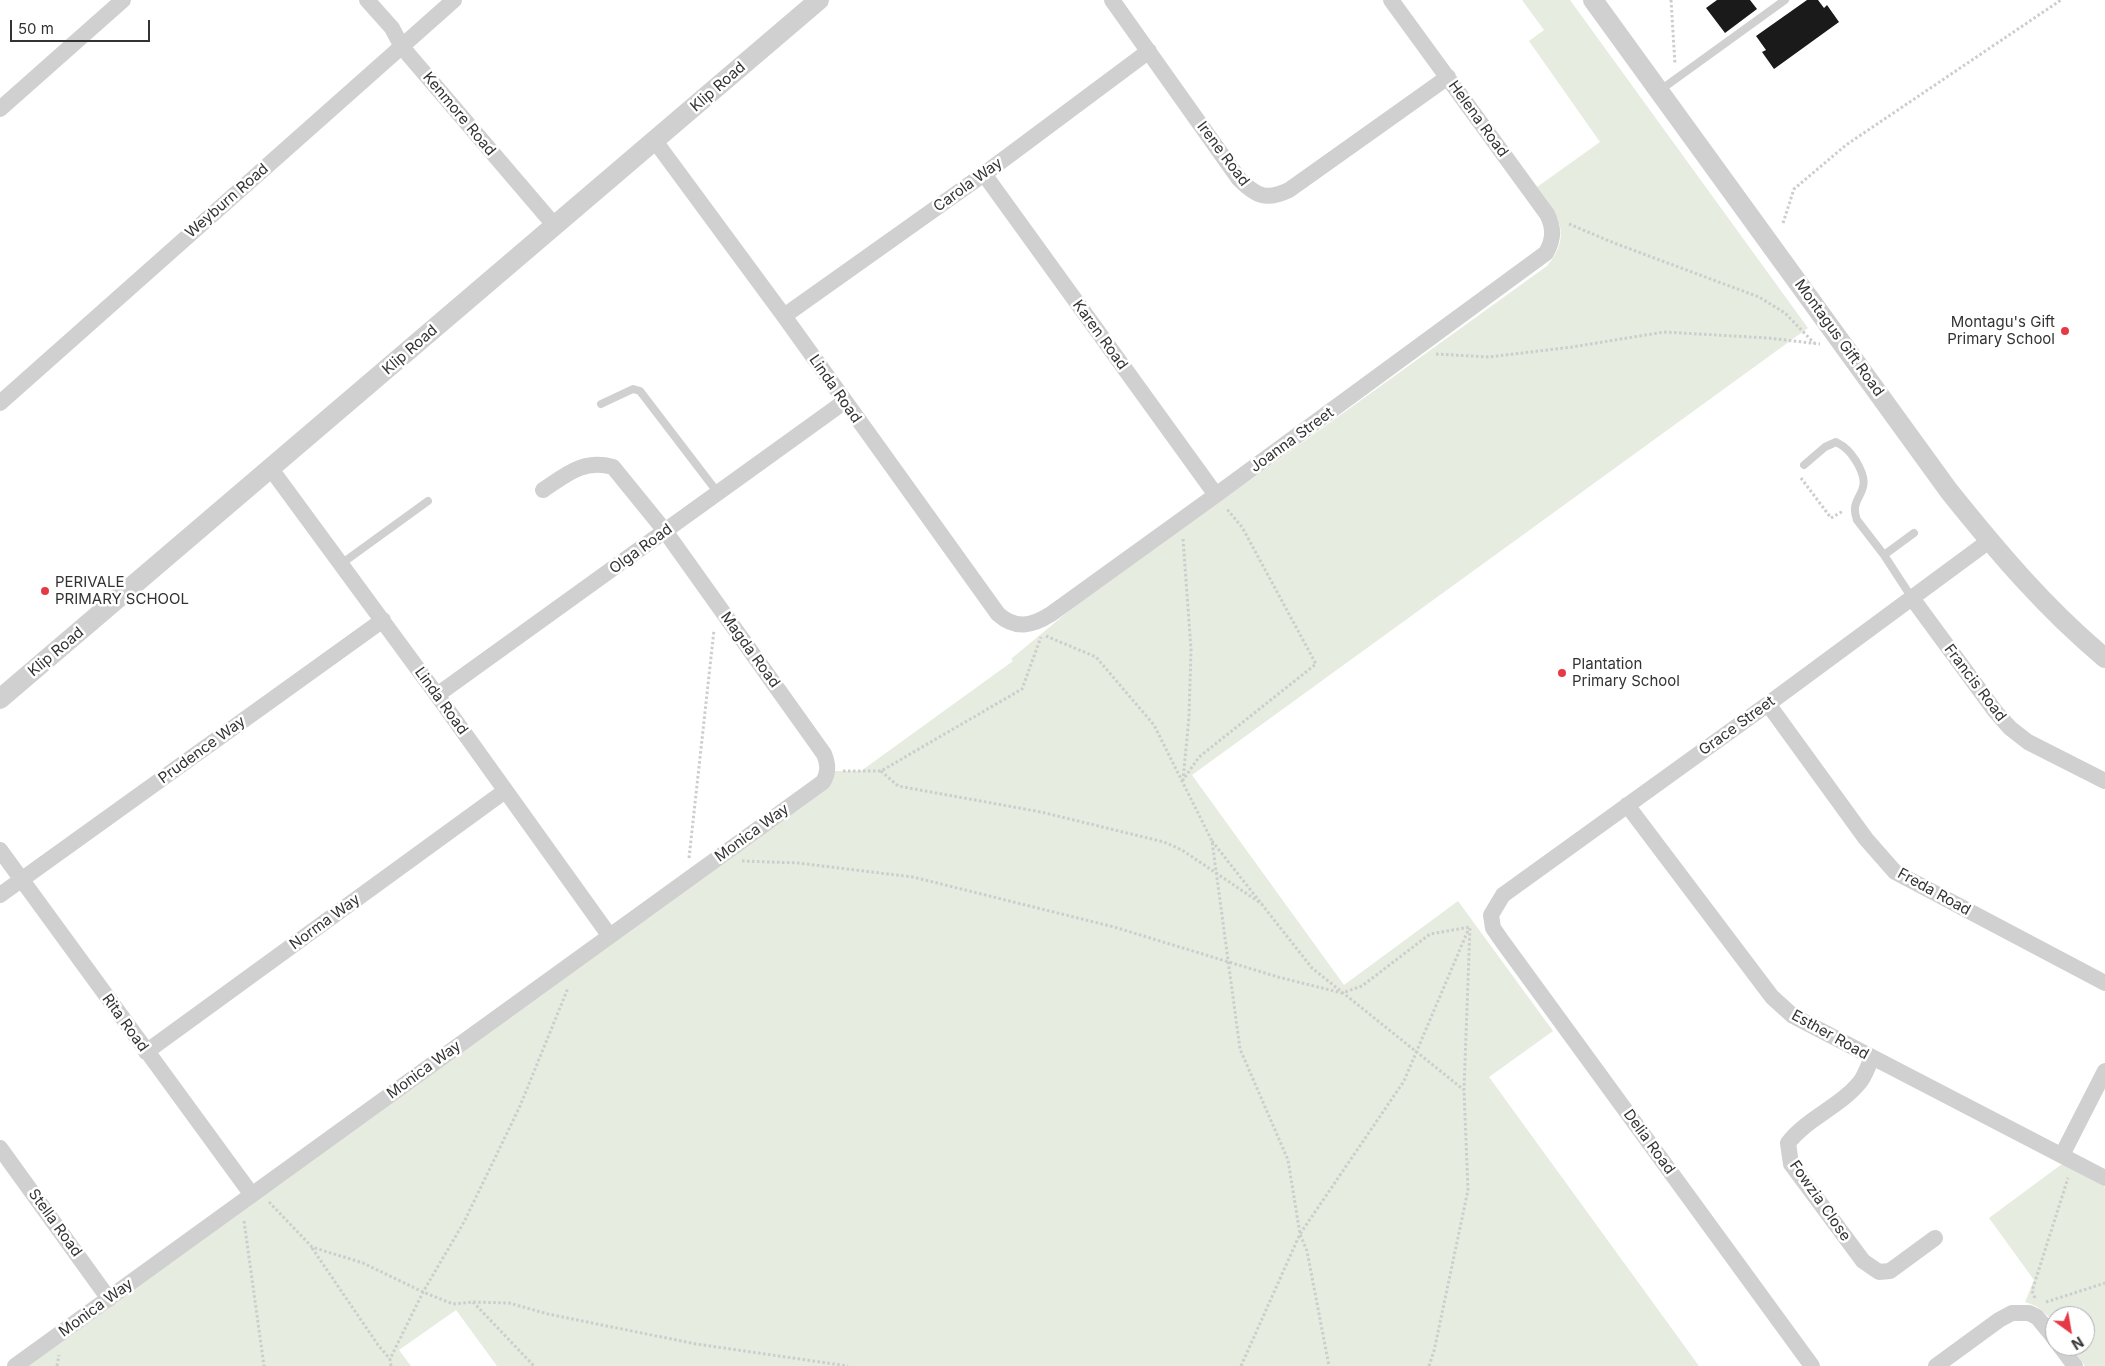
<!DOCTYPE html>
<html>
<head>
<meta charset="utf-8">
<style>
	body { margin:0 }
	#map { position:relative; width:2105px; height:1366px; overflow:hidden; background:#fff; font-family:Inter,sans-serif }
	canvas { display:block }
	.north { position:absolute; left:2045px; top:1306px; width:50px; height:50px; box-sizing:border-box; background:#fff; border:1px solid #adadad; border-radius:50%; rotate:148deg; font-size:14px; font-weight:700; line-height:20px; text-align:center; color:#333 }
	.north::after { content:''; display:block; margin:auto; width:18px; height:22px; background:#e63946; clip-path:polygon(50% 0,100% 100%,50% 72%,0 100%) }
	.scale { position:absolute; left:10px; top:20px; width:140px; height:22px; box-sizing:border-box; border:2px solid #333; border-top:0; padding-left:6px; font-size:15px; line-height:18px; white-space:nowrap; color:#333; -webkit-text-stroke:4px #fff; paint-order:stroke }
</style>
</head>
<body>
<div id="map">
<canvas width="2105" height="1366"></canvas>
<div class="north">N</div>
<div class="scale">50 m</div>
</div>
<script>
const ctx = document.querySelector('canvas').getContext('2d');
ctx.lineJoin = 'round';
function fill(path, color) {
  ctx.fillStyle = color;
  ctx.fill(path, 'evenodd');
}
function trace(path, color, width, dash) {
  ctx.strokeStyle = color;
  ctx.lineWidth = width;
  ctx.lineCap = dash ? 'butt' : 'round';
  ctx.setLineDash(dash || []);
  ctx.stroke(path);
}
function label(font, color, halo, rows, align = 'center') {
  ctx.font = font + ' Inter,sans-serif';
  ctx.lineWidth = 5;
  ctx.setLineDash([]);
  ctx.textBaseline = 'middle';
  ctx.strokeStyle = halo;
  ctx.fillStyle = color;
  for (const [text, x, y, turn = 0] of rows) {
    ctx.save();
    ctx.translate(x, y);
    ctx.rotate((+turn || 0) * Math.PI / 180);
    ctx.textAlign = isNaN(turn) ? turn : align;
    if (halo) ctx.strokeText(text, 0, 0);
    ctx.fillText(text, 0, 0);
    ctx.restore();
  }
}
const green = new Path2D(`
	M1522,0h48l238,328 -616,447 152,210 114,-84 95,130 -64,46 210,289h-1202l-41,-56 -57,40 12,16h-385l807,-595h28l152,-110 -2,-2 59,-49 477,-344c26,-31 11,-52 -10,-79l63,-45 -71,-101 15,-11z
	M2062,1164l43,23v179h-20l-15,-20h15v-30h-30v9c-8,-11 -15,-19 -30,-23l9,-22 -45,-62z`);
const building = new Path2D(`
	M1717,0h33l7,9 -32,24 -19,-25z
	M1807,0h11l6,8 3,-3 12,17 -65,47 -12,-17 4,-2 -10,-14z`);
const path = new Path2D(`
	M1671,0l4,64
	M1783,223l11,-34 52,-44 215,-145
	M1569,224l45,19 145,54 26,16 29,30
	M1436,354l53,3 83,-10 92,-15 104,6 52,6
	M1801,478l30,40 12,-7
	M1183,539l8,110 -2,68 -6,63 16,-23 117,-93 -74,-137 -16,-19
	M1046,636l50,21 58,68 58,116 28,208 48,111 12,74 7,17 22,115
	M843,771h38l141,-82 19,-52
	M881,771l17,15 143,26 123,30 18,8 80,54
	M1212,841l100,127 152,122
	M689,858l25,-228
	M742,861l56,2 115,14 201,50 164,50 64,16 20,-7 68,-52 40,-7 -6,163 4,100 -34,161 -5,15
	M269,1202l43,45 51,16 60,29 30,12 20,-2 36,1 39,11 148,30 152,22
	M244,1221l20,145
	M312,1248l66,97 12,14
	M2035,1298l-3,-7 36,-113
	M473,1302l61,64
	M2046,1302l59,-19
	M57,1366l2,-11
	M391,1366l-1,-7 33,-67 41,-70 56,-116 48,-118
	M1241,1366l59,-132 104,-153 65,-153`);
const service = new Path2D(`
	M1659,91l126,-91
	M601,404l32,-15 7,2 78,102
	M1804,465l21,-18 11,-5c10,5 14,10 20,19 21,34 -9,33 1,59l27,35 28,43
	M1884,555l30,-22
	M341,564l87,-63`);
const minor = new Path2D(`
	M367,0l25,28 10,19 153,179
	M1112,0l127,179c17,17 27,22 50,11l159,-113
	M0,109l123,-109
	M655,141l129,175 214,298c18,16 34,12 53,0l165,-119 330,-242c8,-14 8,-25 1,-39l-156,-214
	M984,174l232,321
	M784,316l200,-142 165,-123
	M0,403l454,-403
	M271,469l166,226 172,240
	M1912,598l83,113 15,17 18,14 77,39
	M437,695l407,-293
	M1768,704l98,135 29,33 210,111
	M1627,805l145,192 21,19 312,162
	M0,850l252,345
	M0,895l383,-275
	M146,1052l359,-261
	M1872,1058c-4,8 -7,18 -12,24 -20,25 -53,36 -72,61l3,21 72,97 16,11 11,-1 45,-33
	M0,1148l109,151
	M2062,1155l43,-84
	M2060,1346l15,20
	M15,1366l808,-584c6,-10 5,-18 1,-28l-159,-223 -52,-64c-30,-8 -46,7 -70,23
	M1812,1366l-310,-425 -9,-13 -2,-13 12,-20 265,-191 221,-163
	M1936,1366l63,-46 13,-7h17l8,4 18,22`);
const tertiary = new Path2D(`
	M1593,0l356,491c49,61 96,117 156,167
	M0,699l819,-699`);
const markers = [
	[2065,331,5,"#e63946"],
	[45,591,5,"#e63946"],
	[1562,673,5,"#e63946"]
];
const streetNames = [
	["Klip Road",718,87,-41],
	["Kenmore Road",459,114,50],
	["Helena Road",1478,119,54],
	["Irene Road",1223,154,53],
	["Carola Way",968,185,-36],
	["Weyburn Road",227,201,-41],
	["Karen Road",1100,335,54],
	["Montagus Gift Road",1839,338,54],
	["Klip Road",410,350,-41],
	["Linda Road",835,389,55],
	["Joanna Street",1292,440,-36],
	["Olga Road",641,549,-36],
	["Magda Road",750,650,54],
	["Klip Road",56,652,-40],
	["Francis Road",1975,683,53],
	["Linda Road",441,701,54],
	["Grace Street",1737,726,-36],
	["Prudence Way",202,750,-36],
	["Monica Way",752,833,-36],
	["Freda Road",1934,892,29],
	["Norma Way",325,922,-36],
	["Rita Road",125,1023,54],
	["Esther Road",1830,1035,29],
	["Monica Way",424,1070,-36],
	["Delia Road",1649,1142,54],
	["Fowzia Close",1820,1201,55],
	["Stella Road",55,1223,54],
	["Monica Way",96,1308,-36]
];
const poiNames = [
	["Montagu's Gift",2055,322,"right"],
	["Primary School",2055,339,"right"],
	["PERIVALE",55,582],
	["PRIMARY SCHOOL",55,599],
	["Plantation",1572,664],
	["Primary School",1572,681]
];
fill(green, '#e6ecdf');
fill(building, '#1a1a1a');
trace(path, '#cdcdcd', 3, [2.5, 2.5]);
trace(service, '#d0d0d0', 8);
trace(minor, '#d0d0d0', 16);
trace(tertiary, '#d0d0d0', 20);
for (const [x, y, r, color] of markers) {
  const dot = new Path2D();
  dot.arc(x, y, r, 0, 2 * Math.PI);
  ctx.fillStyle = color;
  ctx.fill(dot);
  trace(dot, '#fff', 2);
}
label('15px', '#333', '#fff', streetNames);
label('15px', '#333', '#fff', poiNames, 'left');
</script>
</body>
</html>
